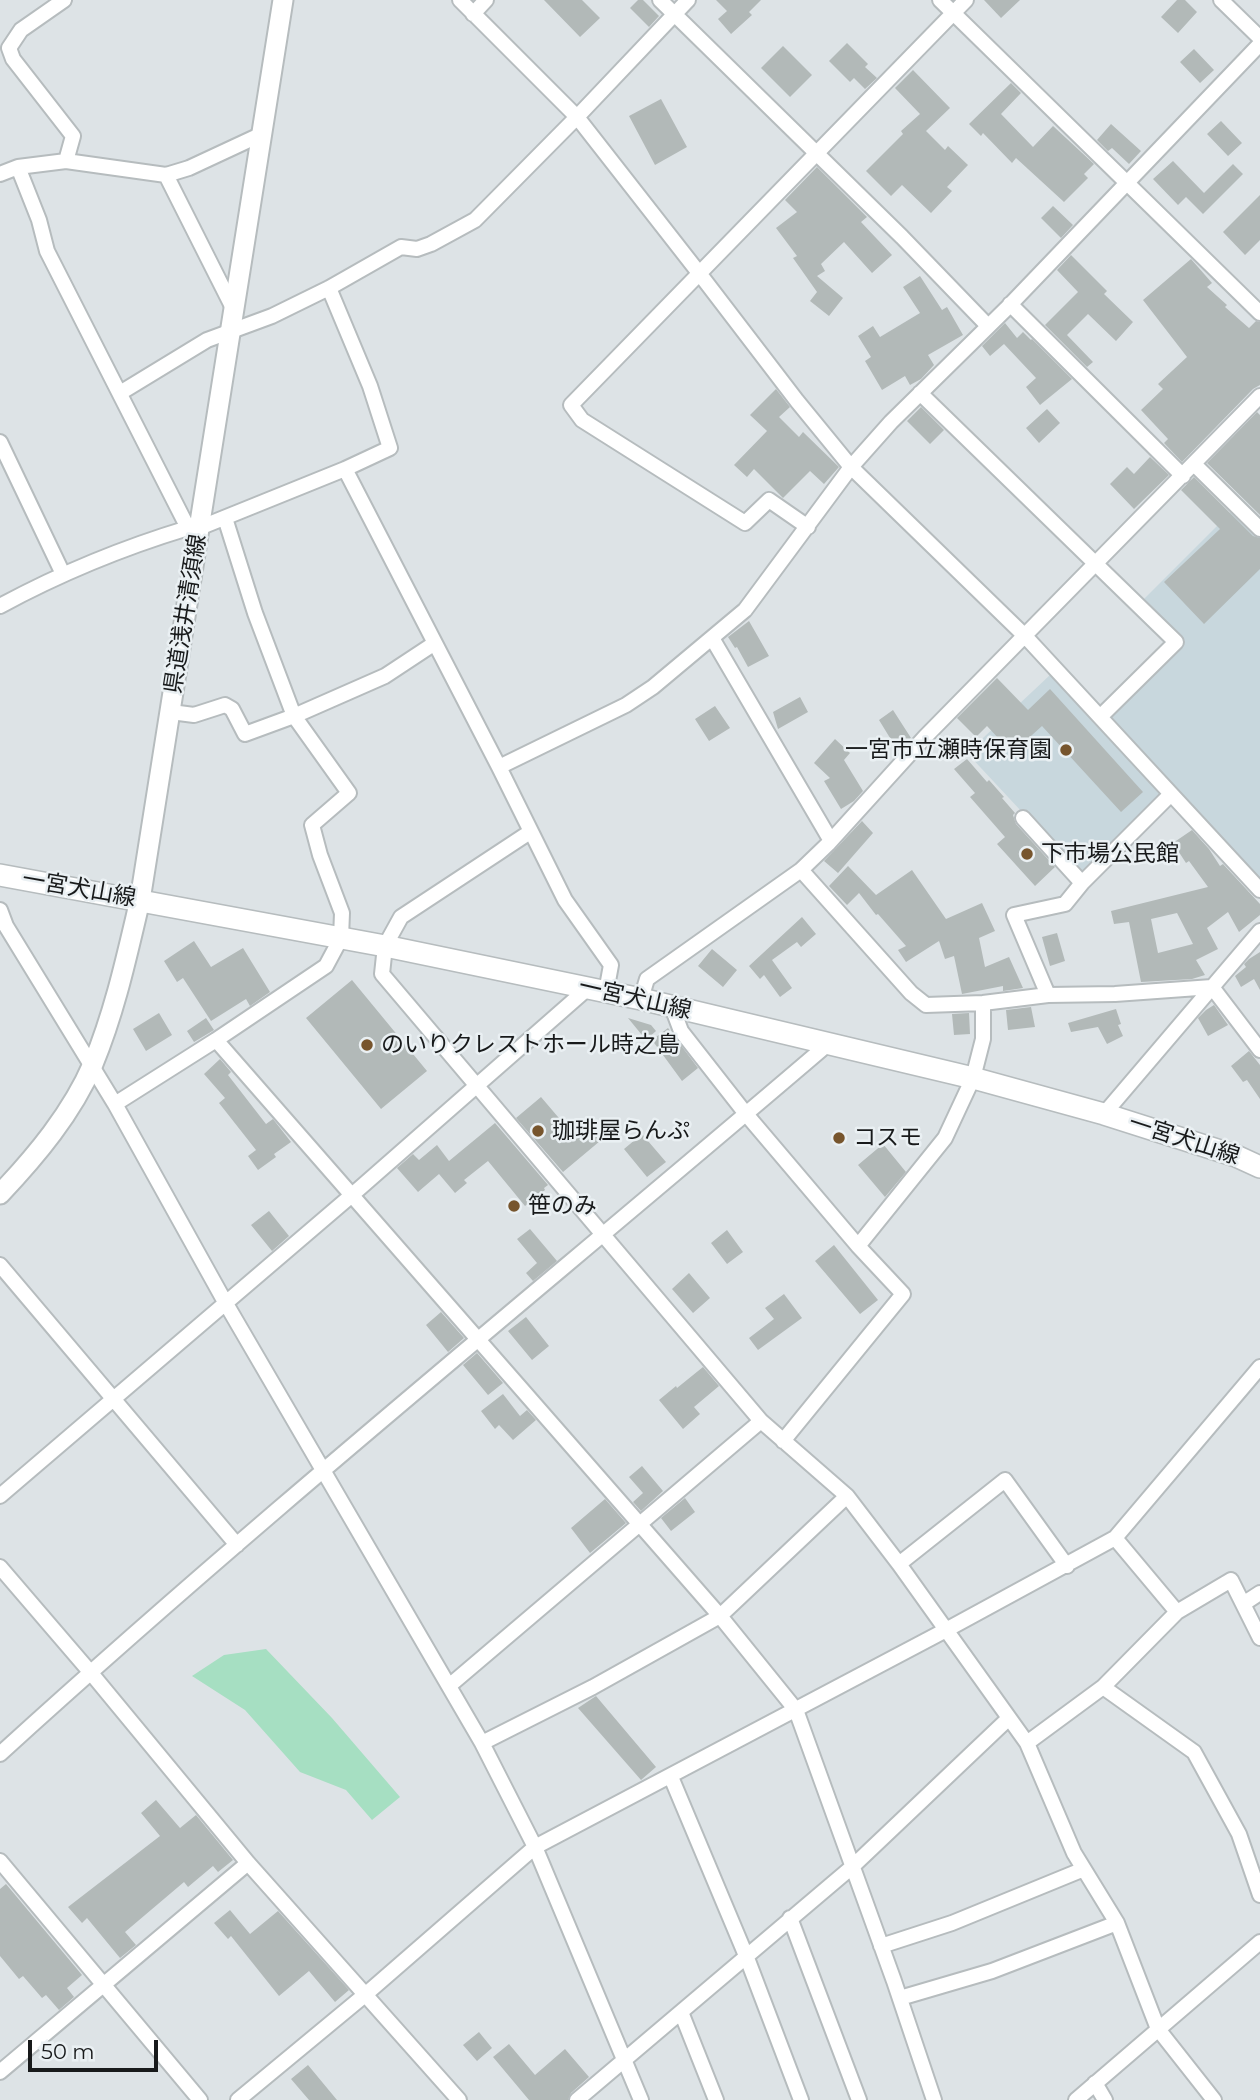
<!DOCTYPE html>
<html>
<head>
<meta charset="utf-8">
<style>
	body { margin:0 }
	#map { position:relative; width:1260px; height:2100px; overflow:hidden; background:#dde3e6; font-family:Montserrat,sans-serif }
	canvas { display:block }
	.scale { position:absolute; left:28px; top:2040px; width:130px; height:32px; box-sizing:border-box; border:4px solid #181a1b; border-top:0; padding-left:9px; font-size:21px; line-height:24px; white-space:nowrap; color:#181a1b; -webkit-text-stroke:5px #eaf0f3; paint-order:stroke }
</style>
</head>
<body>
<div id="map">
<canvas width="1260" height="2100"></canvas>
<div class="scale">50 m</div>
</div>
<script>
const ctx = document.querySelector('canvas').getContext('2d');
ctx.lineJoin = 'round';
function fill(path, color) {
  ctx.fillStyle = color;
  ctx.fill(path, 'evenodd');
}
function trace(path, color, width, dash) {
  ctx.strokeStyle = color;
  ctx.lineWidth = width;
  ctx.lineCap = dash ? 'butt' : 'round';
  ctx.setLineDash(dash || []);
  ctx.stroke(path);
}
function label(font, color, halo, rows, align = 'center') {
  ctx.font = font + ' Montserrat,"Noto Sans JP",sans-serif';
  ctx.lineWidth = 5;
  ctx.setLineDash([]);
  ctx.textBaseline = 'middle';
  ctx.strokeStyle = halo;
  ctx.fillStyle = color;
  for (const [text, x, y, turn = 0] of rows) {
    ctx.save();
    ctx.translate(x, y);
    ctx.rotate((+turn || 0) * Math.PI / 180);
    ctx.textAlign = isNaN(turn) ? turn : align;
    if (halo) ctx.strokeText(text, 0, 0);
    ctx.fillText(text, 0, 0);
    ctx.restore();
  }
}
const built = new Path2D(`
	M1231,512h6l23,22v347l-160,-164 76,-75 -38,-37z
	M1050,675l110,117v7l-74,74 -9,-2 -110,-118z`);
const green = new Path2D(`
	M266,1649l66,69 68,79 -28,23 -26,-30 -46,-18 -55,-62 -53,-34 32,-21z`);
const building = new Path2D(`
	M544,0h38l18,18 -20,19z
	M638,0h5l16,16 -10,11 -19,-19z
	M716,0h45l-12,12 3,3 -21,19 -13,-15 9,-8z
	M984,0h36l-19,18z
	M1177,0h8l12,12 -19,21 -17,-16z
	M847,43l21,21 -3,3 12,11 -12,11 -11,-11 -4,4 -21,-21z
	M783,46l29,29 -22,22 -29,-29z
	M1194,49l20,21 -14,13 -20,-21z
	M913,70l37,38 -24,23 19,19 3,-4 20,19 -21,22 5,4 -21,22 -29,-28 -11,11 -25,-25 37,-37 -2,-3 19,-17 -25,-26z
	M1011,83l10,10 -20,21 32,33 20,-21 41,38 -10,10 4,4 -24,24 -48,-44 -4,5 -29,-30 -2,3 -12,-12z
	M661,99l26,48 -32,18 -26,-49z
	M1221,121l21,22 -14,13 -21,-22z
	M1111,124l30,27 -12,13 -17,-16 -4,3 -11,-11z
	M1173,161l31,32 29,-29 10,10 -40,40 -17,-17 -8,8 -25,-26z
	M817,167l50,50 -6,5 31,33 -20,18 -28,-31 -23,22 4,7 -8,5 26,22 -14,18 -19,-15 7,-9 -24,-34 4,-2 -21,-28 21,-16 -12,-12z
	M1260,195v45l-15,15 -22,-23z
	M1053,206l20,19 -12,13 -20,-20z
	M1071,255l36,36 -3,3 29,28 -17,19 -28,-27 -21,21 26,27 -6,5 -42,-42 33,-33 -21,-22z
	M1191,259l21,24 -5,4 20,18 -2,2 24,21 7,-7 4,1v63l-7,4 -71,73 -18,-19 4,-4 -27,-29 22,-21 -5,-5 29,-27 -44,-57z
	M920,276l22,34 5,-3 16,28 -35,20 6,10 -13,14 -11,6 -5,-9 -23,14 -17,-29 6,-4 -13,-21 15,-10 7,11 40,-24 -17,-26z
	M1005,323l12,15 6,-6 8,8 1,-1 40,40 -32,26 -14,-18 10,-9 -32,-34 -14,12 -8,-10z
	M776,389l14,18 -11,10 20,20 4,-5 36,35 -15,17 -14,-13 -27,27 -29,-29 -7,8 -13,-12 33,-34 -17,-16z
	M921,407l23,23 -14,14 -23,-23z
	M1047,409l13,14 -21,20 -13,-15z
	M1257,412l3,3v100l-53,-52z
	M1150,457l19,18 -35,34 -24,-25 17,-17 7,7z
	M1194,477l59,59 7,2v31l-56,55 -40,-42 56,-53 -39,-39z
	M749,621l20,35 -21,11 -11,-20 -2,1 -7,-11z
	M997,678l31,32 22,-21 93,103 -22,20 -79,-86 -30,27 -25,-27 -11,11 -19,-19z
	M800,697l8,15 -30,17 -5,-17z
	M715,706l15,22 -21,13 -14,-22z
	M893,710l18,28 -13,13 -19,-31z
	M835,739l15,14 -6,7 19,31 -9,10 -13,8 -17,-28 6,-3 -16,-15z
	M967,759l20,23 2,-2 15,17 -2,1 13,15 -2,2 3,9 39,43 -20,19 -38,-42 8,-7 -35,-40 5,-4 -21,-24z
	M862,821l11,12 -35,40 -14,-12z
	M1192,830l17,19 11,17 3,-2 37,40v11l-21,17 -11,-20 -21,16 11,21 -22,11 9,15 -13,4 -51,3 -12,-60 -15,2 -3,-13 97,-24 -19,-26 -3,2 -13,-20zM1177,913l16,31 -35,9 -7,-34z
	M848,866l28,29 36,-25 34,49 36,-16 13,28 -16,7 6,29 24,-10 14,31 -20,3v-5l-41,8 -8,-38 -9,3 -6,-18 -33,21 -8,-12 8,-4 -28,-32 -2,1 -17,-22 -12,12 -18,-19z
	M802,917l14,17 -15,13 -4,-5 -25,18 20,28 -12,9 -16,-22 -4,4 -11,-13z
	M1057,933l8,28 -15,5 -8,-29z
	M194,941l17,26 32,-19 27,44 -20,14 -4,-7 -35,22 -28,-43 -6,4 -13,-21z
	M712,949l25,21 -14,17 -25,-21z
	M1260,952v38l-6,-11 -13,8 -6,-11 11,-9 -2,-3 5,-5z
	M352,980l75,91 -46,38 -75,-91z
	M1214,1005l14,20 -20,11 -10,-18 8,-8z
	M1031,1007l4,20 -27,3 -2,-20z
	M1116,1009l5,15 -3,1 5,11 -16,8 -9,-17 -27,5 -3,-9z
	M159,1013l13,22 -26,16 -13,-22z
	M969,1013l1,21 -16,1 -2,-21z
	M206,1018l8,12 -20,12 -7,-11z
	M628,1018l23,7 5,6 -10,9z
	M668,1028l30,40 -16,13 -30,-41z
	M1249,1051l11,14v34l-13,-19 -4,2 -12,-16z
	M220,1059l11,13 -3,3 38,49 7,-5 18,23 -17,12 2,3 -18,13 -10,-14 8,-6 -37,-47 6,-5 -21,-24z
	M541,1097l29,34 12,-11 18,21 -37,31 -47,-54z
	M495,1123l53,62 -4,3 1,2 -20,16 -37,-45 -24,19 3,3 -12,10 -16,-19 -21,18 -21,-24 16,-14 6,6 18,-15 12,16z
	M642,1134l24,28 -19,15 -23,-28z
	M883,1144l23,28 -21,25 -27,-32z
	M269,1211l20,25 -17,15 -21,-26z
	M530,1229l27,32 -24,20 -7,-8 11,-10 -20,-24z
	M727,1230l16,22 -16,12 -16,-21z
	M834,1245l44,55 -18,14 -45,-53z
	M689,1273l21,25 -17,15 -21,-24z
	M784,1294l18,24 -44,32 -9,-12 25,-19 -9,-11z
	M441,1312l23,26 -16,14 -22,-27z
	M526,1317l23,29 -17,14 -24,-29z
	M477,1353l26,30 -15,12 -25,-30z
	M703,1367l16,19 -25,21 6,7 -17,15 -24,-29 17,-14 1,2z
	M503,1394l17,22 7,-6 9,10 -23,20 -14,-15 -4,4 -14,-18z
	M642,1466l21,25 -22,20 -8,-9 10,-9 -14,-16z
	M685,1498l10,14 -24,19 -10,-13z
	M605,1499l21,24 -36,30 -19,-25z
	M596,1696l60,71 -15,13 -63,-72z
	M156,1800l24,28 16,-13 37,45 -15,12 -5,-6 -25,21 -4,-5 -59,50 11,13 -16,13 -33,-40 -5,5 -14,-16 92,-71 -19,-23z
	M6,1884l76,91 -15,13 7,9 -15,13 -13,-15 -4,3 -19,-22 -4,3 -19,-23v-67z
	M230,1910l20,24 28,-23 71,79 -14,12 -26,-31 -30,25 -48,-60 -3,3 -14,-16z
	M479,2032l13,16 -15,13 -14,-16z
	M509,2044l26,31 30,-26 24,28 -18,16 -3,7h-39l-36,-43z
	M308,2065l29,35h-28l-18,-21z`);
const minor = new Path2D(`
	M64,0l-43,30 -12,18 4,11 60,77 -7,25
	M460,0l117,117 122,156 98,128 54,66 174,169 235,254
	M660,0l242,237 86,89
	M940,0l320,313
	M1221,0l39,38
	M473,14l13,-14
	M18,167l21,53 8,31 141,277h11l146,-59 45,-21 -20,-62 -41,-98
	M0,174l18,-7 48,-6 100,14 23,-7 73,-34
	M166,175l68,135
	M1010,304l173,172
	M120,393l87,-53 65,-24 57,-28 72,-41 16,2 14,-5 44,-24 102,-103 111,-117
	M920,393l256,249 -76,75
	M0,442l63,132
	M1194,464l66,65
	M345,469l154,298 66,133 46,65 -5,27
	M808,527l-39,-27 -24,23 -163,-103 -11,-15 395,-405
	M0,606c61,-33 122,-58 188,-78
	M712,638l119,203
	M171,712l23,3 31,-10 7,4 13,25 49,-18 91,-40 50,-33
	M499,767l127,-62 27,-18 92,-77 106,-143 40,-45 115,-113 254,-265
	M1023,818l59,65
	M530,832l-129,85 -16,29 -3,28 379,447 86,75 52,68 128,179 47,110 43,70 41,106 56,71
	M801,870l110,123 15,12 57,-2 65,-8 67,-1 97,-7 48,63
	M0,910l6,16 109,178 110,198 257,441 53,104 106,253
	M1048,995l-34,-80 51,-11 17,-21 89,-89
	M641,999l6,-20 154,-109 27,-26 97,-107 335,-341
	M672,1007l9,24 65,83 112,132 45,48 -120,147
	M216,1040l504,576 76,94 98,271 40,119
	M115,1104l101,-64 110,-74 15,-28 1,-25 -22,-58 -8,-30 37,-32 -55,-77 -39,-103 -30,-95
	M1104,1114l156,-183
	M858,1246l87,-108 28,-60 10,-39v-36
	M0,1265l237,280
	M0,1496l352,-301 236,-207
	M1115,1538l62,74
	M899,1564l106,-84 62,86
	M0,1567l91,106 157,190 211,237
	M1243,1604l17,-11
	M449,1686l312,-265
	M1103,1687l91,65 45,82 21,61
	M482,1743l111,-56 127,-71 127,-120
	M1027,1743l76,-56 74,-75 54,-32 29,58
	M0,1754c269,-245 552,-474 828,-710
	M671,1777l76,181 54,142
	M0,1861l200,239
	M790,1918l69,182
	M881,1946l71,-23 132,-54
	M900,1998l92,-27 125,-48
	M681,2012l35,88
	M0,2072l248,-209
	M1095,2083l10,17
	M238,2100l128,-106 169,-147 411,-217 169,-92 145,-171
	M577,2100l275,-233 157,-149
	M1076,2100l184,-158`);
const secondary = new Path2D(`
	M0,1194c36,-38 72,-81 93,-130 22,-53 34,-109 47,-164l143,-900`);
const primary = new Path2D(`
	M0,875l385,71 256,53 332,79 131,36 132,42 24,11`);
const markers = [
	[1066,750,7,"#77552d"],
	[1027,854,7,"#77552d"],
	[367,1045,7,"#77552d"],
	[538,1131,7,"#77552d"],
	[839,1138,7,"#77552d"],
	[514,1206,7,"#77552d"]
];
const streetNames = [
	["県道浅井清須線",186,614,-81],
	["一宮犬山線",79,889,10],
	["一宮犬山線",635,999,13],
	["一宮犬山線",1184,1140,18]
];
const poiNames = [
	["一宮市立瀬時保育園",1052,750,"right"],
	["下市場公民館",1041,854],
	["のいりクレストホール時之島",381,1045],
	["珈琲屋らんぷ",552,1131],
	["コスモ",853,1138],
	["笹のみ",528,1206]
];
fill(built, '#c8d7dd');
fill(green, '#a6dfc2');
fill(building, '#b2b9b8');
trace(minor, '#b6bcbe', 18);
trace(secondary, '#b6bcbe', 23);
trace(primary, '#b6bcbe', 24);
trace(minor, '#fff', 14);
trace(secondary, '#fff', 19);
trace(primary, '#fff', 21);
for (const [x, y, r, color] of markers) {
  const dot = new Path2D();
  dot.arc(x, y, r, 0, 2 * Math.PI);
  ctx.fillStyle = color;
  ctx.fill(dot);
  trace(dot, '#eaf0f3', 2.5);
}
label('23px', '#181a1b', '#eaf0f3', streetNames);
label('23px', '#181a1b', '#eaf0f3', poiNames, 'left');
</script>
</body>
</html>
